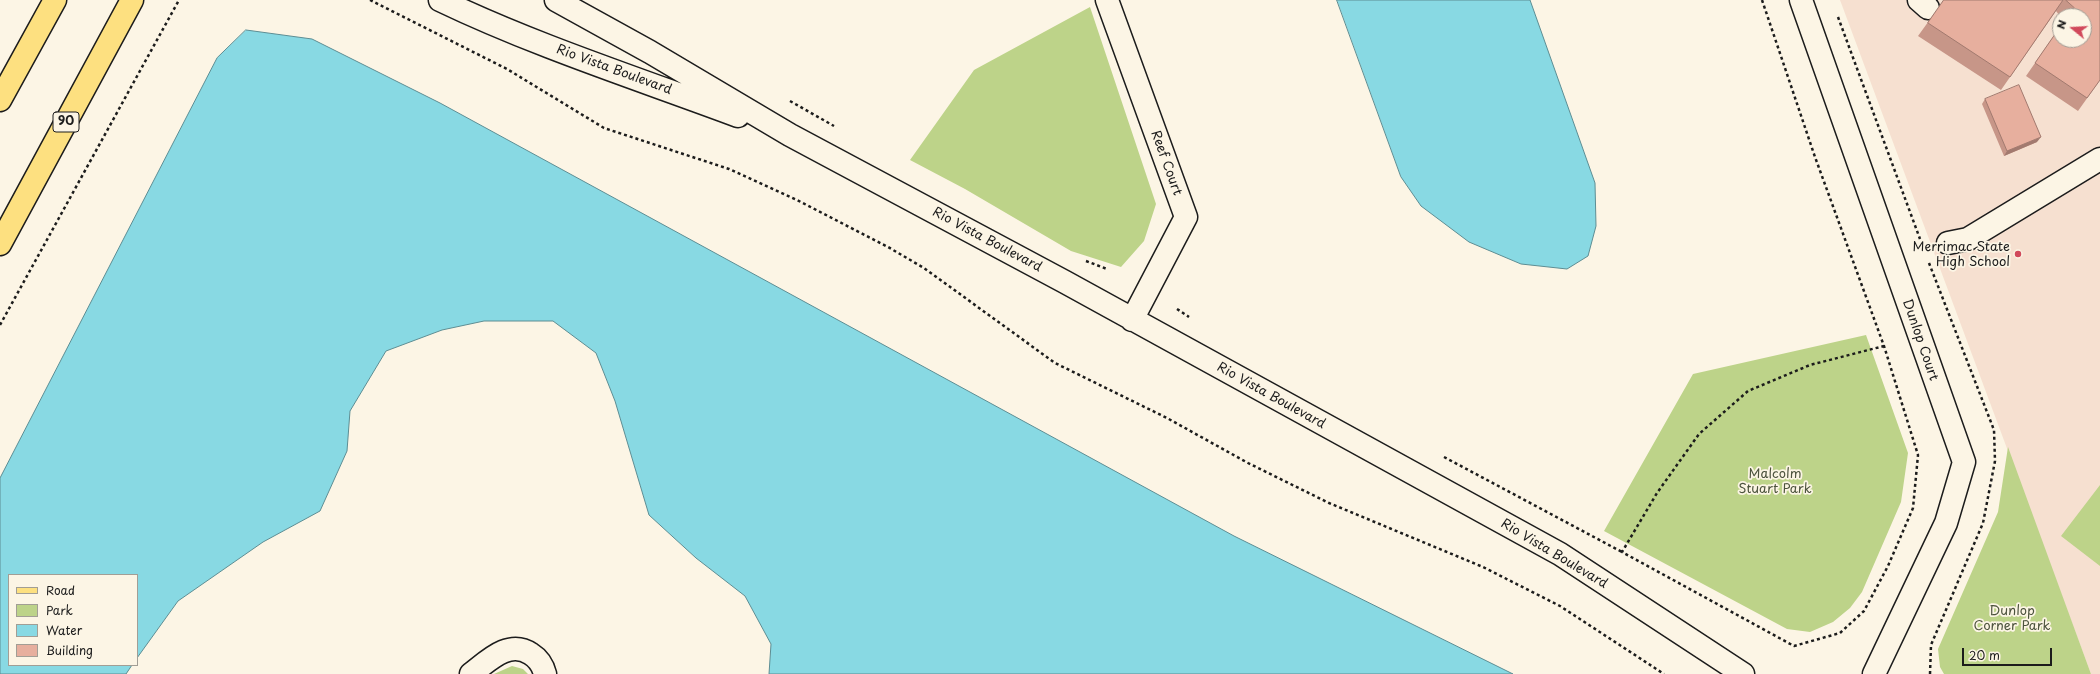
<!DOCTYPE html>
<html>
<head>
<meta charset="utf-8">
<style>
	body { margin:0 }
	#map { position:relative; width:2100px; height:674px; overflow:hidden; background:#fcf5e5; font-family:"Playpen Sans",sans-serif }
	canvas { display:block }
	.legend { position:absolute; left:8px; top:574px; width:130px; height:92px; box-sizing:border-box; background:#fcf5e5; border:1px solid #a29e95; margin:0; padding:5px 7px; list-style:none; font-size:12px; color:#1c1c1c }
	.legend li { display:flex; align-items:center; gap:8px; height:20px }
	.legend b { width:20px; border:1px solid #a29e95 }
	.north { position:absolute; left:2052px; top:8px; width:40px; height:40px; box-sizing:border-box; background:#fcf5e5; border:1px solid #a29e95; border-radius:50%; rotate:288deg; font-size:11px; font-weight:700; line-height:16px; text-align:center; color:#1c1c1c }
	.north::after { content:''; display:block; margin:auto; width:14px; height:18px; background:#d1495b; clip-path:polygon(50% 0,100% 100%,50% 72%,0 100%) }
	.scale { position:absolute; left:1962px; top:648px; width:90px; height:18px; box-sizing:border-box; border:2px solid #1c1c1c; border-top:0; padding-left:5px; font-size:12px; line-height:14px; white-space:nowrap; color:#1c1c1c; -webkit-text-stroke:3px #fcf5e5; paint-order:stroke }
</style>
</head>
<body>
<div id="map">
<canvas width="2100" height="674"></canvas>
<ul class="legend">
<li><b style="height:5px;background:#fde080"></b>Road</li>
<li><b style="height:11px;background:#bdd389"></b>Park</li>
<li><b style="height:11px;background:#88d9e3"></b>Water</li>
<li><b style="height:11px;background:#e7af9e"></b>Building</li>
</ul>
<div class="north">N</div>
<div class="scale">20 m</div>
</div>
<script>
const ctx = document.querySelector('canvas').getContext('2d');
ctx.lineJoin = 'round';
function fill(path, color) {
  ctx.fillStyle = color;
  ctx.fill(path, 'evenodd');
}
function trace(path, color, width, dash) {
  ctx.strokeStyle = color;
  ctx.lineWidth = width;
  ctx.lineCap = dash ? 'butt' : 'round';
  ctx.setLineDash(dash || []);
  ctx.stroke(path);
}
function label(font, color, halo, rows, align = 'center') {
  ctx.font = font + ' "Playpen Sans",sans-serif';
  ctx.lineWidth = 3.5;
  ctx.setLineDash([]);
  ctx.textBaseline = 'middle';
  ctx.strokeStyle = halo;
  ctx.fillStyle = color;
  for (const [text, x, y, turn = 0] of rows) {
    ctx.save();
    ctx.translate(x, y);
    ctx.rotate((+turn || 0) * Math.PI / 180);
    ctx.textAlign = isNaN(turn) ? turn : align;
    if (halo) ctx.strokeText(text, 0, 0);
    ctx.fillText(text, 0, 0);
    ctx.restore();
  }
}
const built = new Path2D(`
	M1840,0h260v674h-9zM2060,16h24v24h-24z`);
const green = new Path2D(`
	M1090,7l66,197 -12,37 -23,26 -50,-16 -106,-62 -55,-29 64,-90z
	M1866,335l42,118 -7,49 -39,90 -12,16 -17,14 -23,10 -23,-3 -183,-98 89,-157z
	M2008,447l83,227h-147l-4,-7 -2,-18 60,-137z
	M2100,485v81l-39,-30z
	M512,666l11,3 5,5h-34z`);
const water = new Path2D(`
	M1337,0h193l65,183 1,43 -8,30 -21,13 -46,-5 -52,-22 -48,-36 -20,-29z
	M246,30l66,9 128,64 794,433 279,138h-744l2,-30 -26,-48 -49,-38 -47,-43 -34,-114 -19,-48 -43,-32h-69l-42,9 -56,21 -36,60 -3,40 -27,60 -57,31 -85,59 -41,57v-83h-128v90h123l-6,9h-126v-196l217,-420z`);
const path = new Path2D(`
	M370,0l137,69 97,59 125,41 68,31 91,47 36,21 131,95 112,55 81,45 81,40 154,64 77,39 104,68
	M1762,0l53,157 69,189 34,109 -5,53 -25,58 -24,45 -24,22 -46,13 -172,-94 35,-59 42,-59 49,-43 62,-26 74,-19
	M1838,17l82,222
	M790,101l44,25
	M1086,261l21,8
	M1929,263l65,167 1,31 -12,62 -52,122 -1,29
	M1177,309l12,8
	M0,325l179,-325
	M1444,457l178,95`);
const minor = new Path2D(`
	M440,0c96,46 199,79 298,116
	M556,0l94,52 140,83 275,147 495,272 183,120
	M1107,0l79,217 -54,103
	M1801,0l163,462 -18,61 -72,151
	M1919,0l9,8
	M1948,243l20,-4 132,-80
	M471,674c17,-13 38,-35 60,-20 8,5 12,12 14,20`);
const major = new Path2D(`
	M0,100l55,-100
	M0,244l132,-244`);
const wall = new Path2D(`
	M1944,0h156v80l-22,31 -52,-35 34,-49 24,-11h-24l-4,-5 -55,79 -83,-54z
	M1985,99l52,43 -33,14 -22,-52z`);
const shadedWall = new Path2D(`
	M2041,137l-4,5 -33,14 3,-5z`);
const building = new Path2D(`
	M1944,0h119l-53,77 -82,-54z
	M2066,0h34v80l-13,18 -52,-35 25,-36v13h24v-24h-16l6,-8z
	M2019,85l22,52 -34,14 -22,-52z`);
const markers = [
	[2018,254,4,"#d1495b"]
];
const shields = [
	[66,122,26]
];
const shieldNames = [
	["90",66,122]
];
const streetNames = [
	["Rio Vista Boulevard",614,70,20],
	["Reef Court",1166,163,70],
	["Rio Vista Boulevard",987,240,28],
	["Dunlop Court",1920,340,71],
	["Rio Vista Boulevard",1271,396,29],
	["Rio Vista Boulevard",1554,554,31]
];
const poiNames = [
	["Merrimac State",2010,247],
	["High School",2010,262]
];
const parkNames = [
	["Malcolm",1775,474],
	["Stuart Park",1775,489],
	["Dunlop",2012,611],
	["Corner Park",2012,626]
];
fill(built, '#f6e0d0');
fill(green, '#bdd389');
fill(water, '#88d9e3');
trace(water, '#5d8d93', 1);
trace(minor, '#1c1c1c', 25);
trace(major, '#1c1c1c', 25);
trace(path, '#1c1c1c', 2.5, [3, 3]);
trace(minor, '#fcf5e5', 22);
trace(major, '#fde080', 22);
fill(wall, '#c79688');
fill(shadedWall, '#a27a6f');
fill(building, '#e7af9e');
trace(building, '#a27a6f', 1);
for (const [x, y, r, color] of markers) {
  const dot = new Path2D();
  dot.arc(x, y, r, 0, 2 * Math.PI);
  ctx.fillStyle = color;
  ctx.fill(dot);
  trace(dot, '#fcf5e5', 1.5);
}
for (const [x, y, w] of shields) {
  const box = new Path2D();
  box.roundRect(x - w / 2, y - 10, w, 20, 3);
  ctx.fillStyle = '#fcf5e5';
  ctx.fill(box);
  trace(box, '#1c1c1c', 1);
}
label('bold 12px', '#1c1c1c', null, shieldNames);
label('13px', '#1c1c1c', '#fcf5e5', streetNames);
label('13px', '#1c1c1c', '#fcf5e5', poiNames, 'right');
label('13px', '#4c533d', '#fcf5e5', parkNames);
</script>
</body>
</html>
